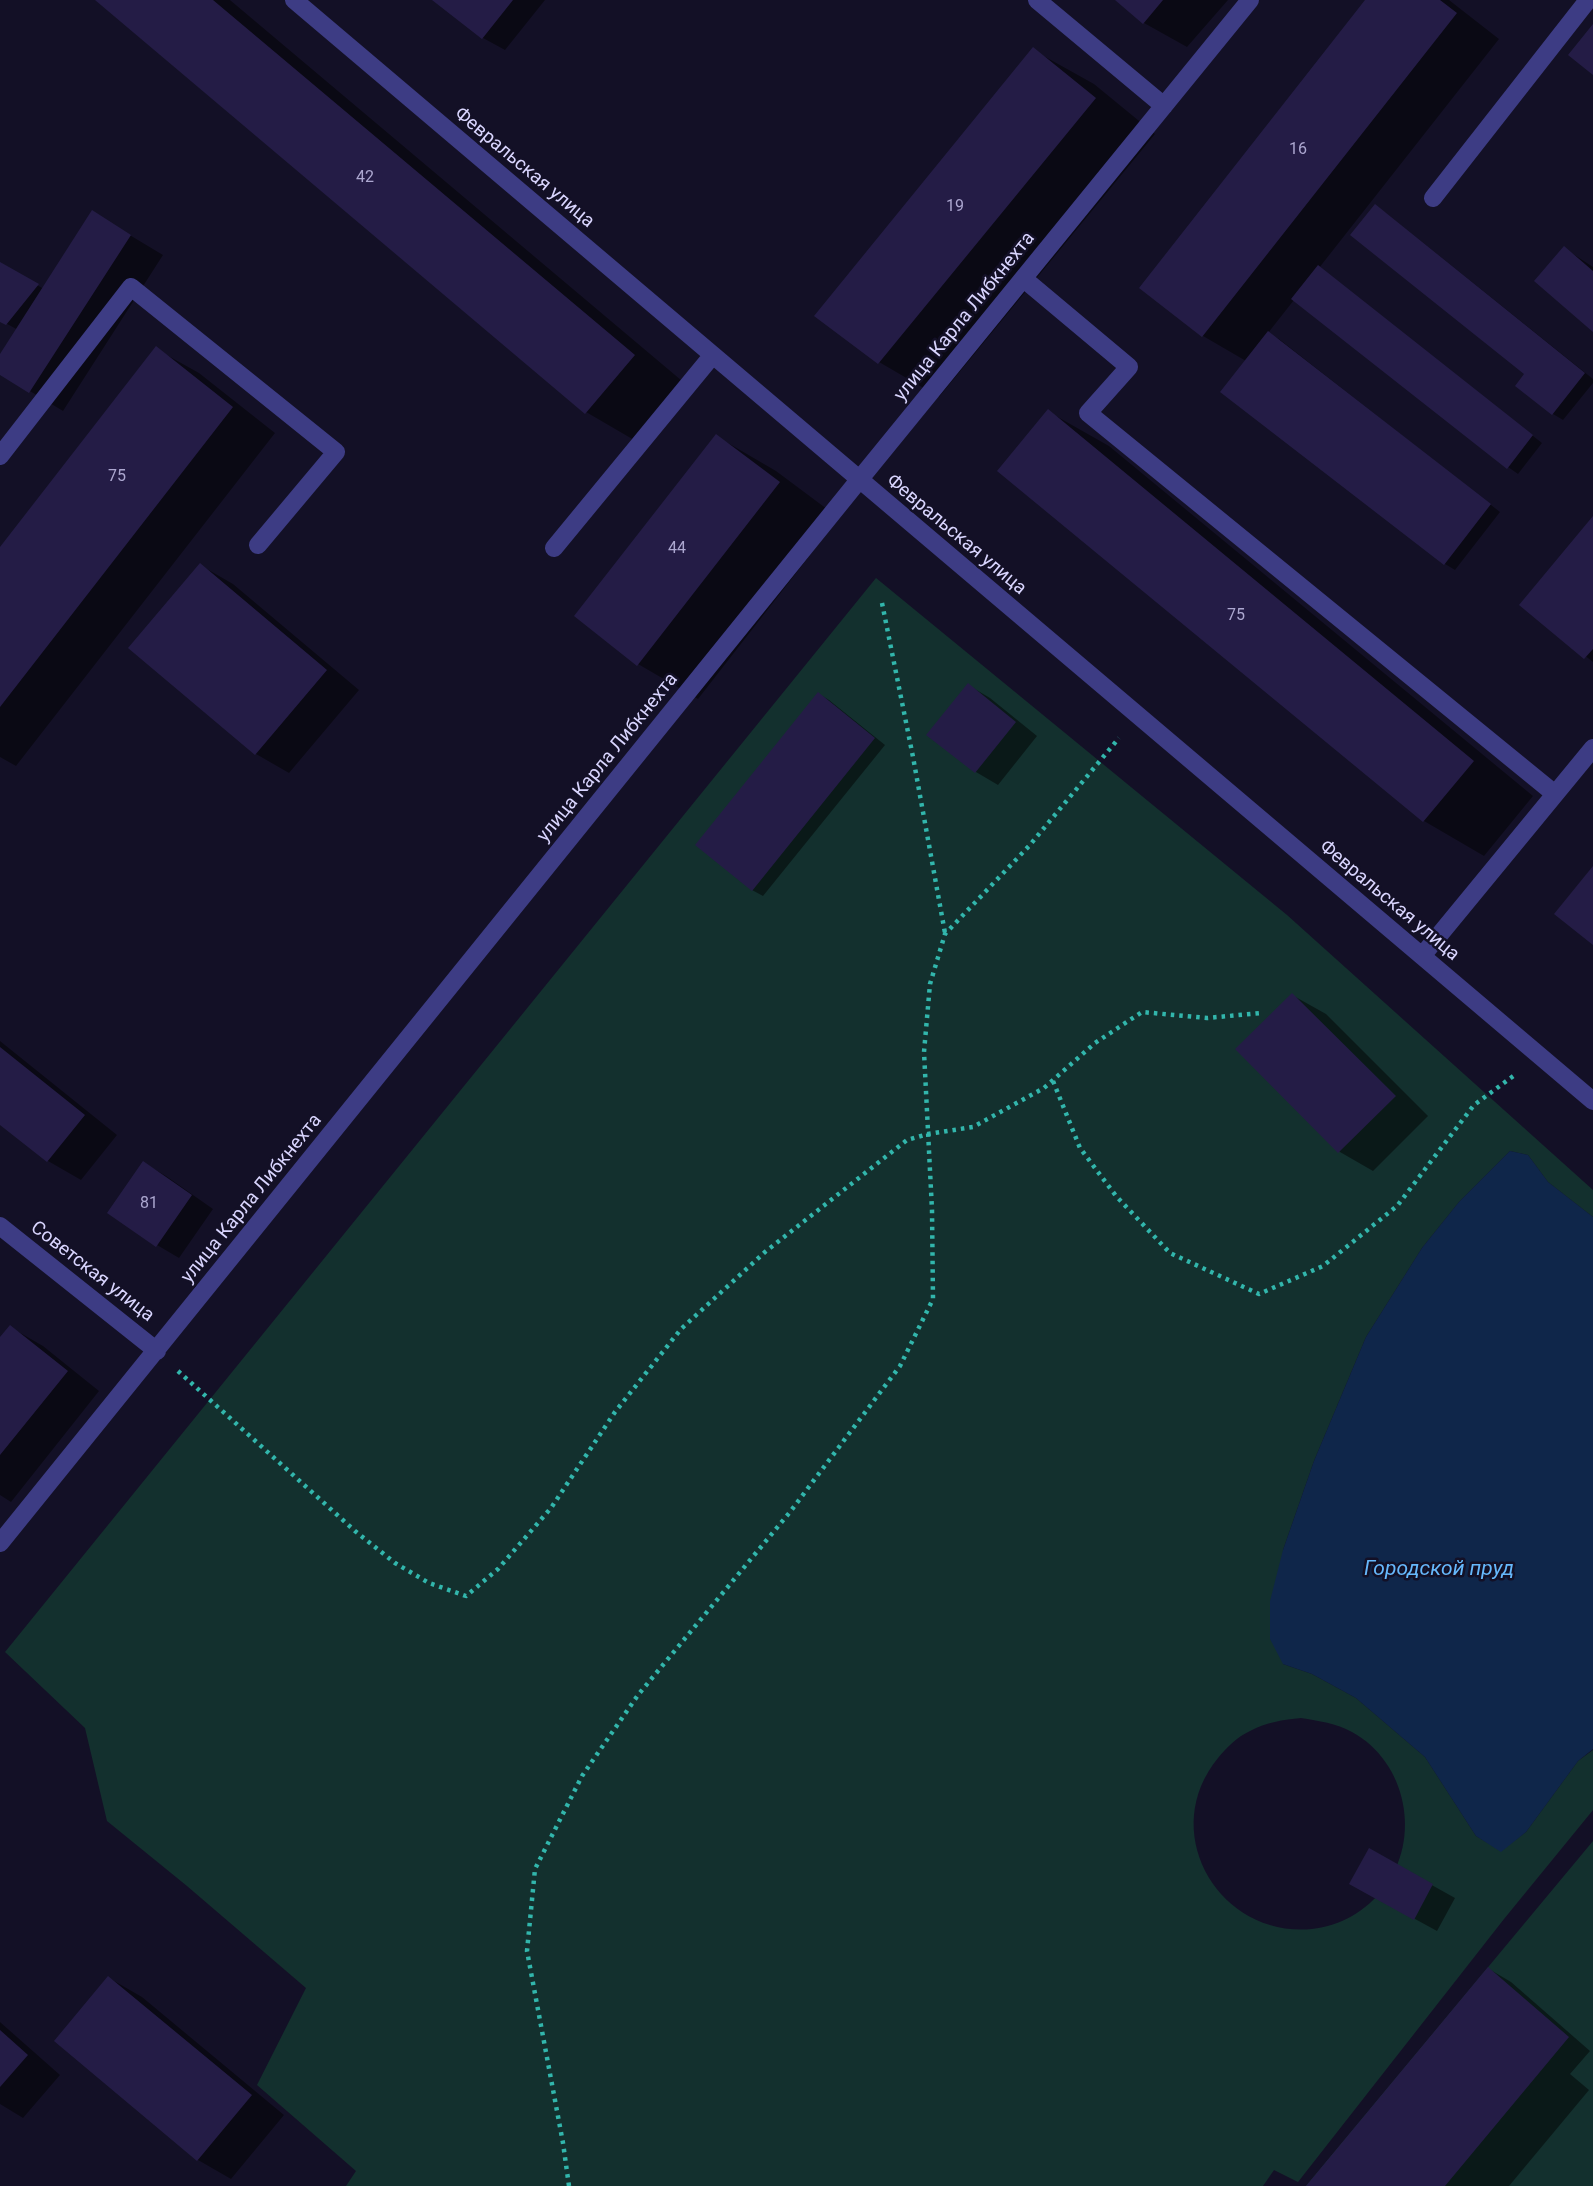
<!DOCTYPE html>
<html>
<head>
<meta charset="utf-8">
<style>
	body { margin:0 }
	canvas { display:block; background:#131026 }
</style>
</head>
<body>
<canvas width="1593" height="2186"></canvas>
<script>
const ctx = document.querySelector('canvas').getContext('2d');
ctx.lineJoin = 'round';
function fill(path, color) {
  ctx.fillStyle = color;
  ctx.fill(path, 'evenodd');
}
function trace(path, color, width, dash) {
  ctx.strokeStyle = color;
  ctx.lineWidth = width;
  ctx.lineCap = dash ? 'butt' : 'round';
  ctx.setLineDash(dash || []);
  ctx.stroke(path);
}
function label(font, color, halo, rows, align = 'center') {
  ctx.font = font + ' Roboto,sans-serif';
  ctx.lineWidth = 5;
  ctx.setLineDash([]);
  ctx.textBaseline = 'middle';
  ctx.strokeStyle = halo;
  ctx.fillStyle = color;
  for (const [text, x, y, turn = 0] of rows) {
    ctx.save();
    ctx.translate(x, y);
    ctx.rotate((+turn || 0) * Math.PI / 180);
    ctx.textAlign = isNaN(turn) ? turn : align;
    if (halo) ctx.strokeText(text, 0, 0);
    ctx.fillText(text, 0, 0);
    ctx.restore();
  }
}
const green = new Path2D(`
	M876,578l411,337 306,275v27l-45,-35 -20,-27 -18,-4 -51,51 -37,46 -56,89 -52,124 -31,89v114l29,10 44,24 69,59 51,79 25,15 25,-19 52,-71 15,-11v60l-89,109 -206,263 -24,-12 -11,16h-917l10,-15 -99,-86 49,-97 -119,-102 -80,-65 -22,-93 -80,-76zM1301,1718c18,3 35,5 51,14 55,30 70,107 32,156 -18,23 -43,38 -72,41 -93,9 -155,-97 -94,-171 8,-10 19,-21 32,-27 16,-9 33,-11 51,-13z
	M1593,1841v345h-287z`);
const water = new Path2D(`
	M1510,1151l18,4 20,27 45,35v532l-15,12 -52,71 -25,20 -25,-16 -51,-79 -69,-59 -44,-24 -29,-10 -13,-25v-38l13,-51 31,-89 52,-124 56,-89 37,-46z`);
const shadow = new Path2D(`
	M97,0h133l464,391 -48,56 -60,-35z
	M435,0h110l-40,50 -22,-12z
	M1117,0h111l-41,47 -43,-24z
	M1367,0h82l50,39 -180,229 223,175 -24,31 -10,-7 -214,-167 -26,33 11,6 221,173 -45,58 -10,-6 -199,-203 -43,-25 -61,-48z
	M1033,50l61,34 61,50 -216,263 -60,-35z
	M1375,207l11,6 207,166v4l-30,37 -10,-6 -27,-40z
	M93,213l70,42 -100,156 -63,-38v-16l18,-27 -18,-10v-56l44,25z
	M1564,248l29,19v63z
	M156,349l43,24 76,60 -259,333 -16,-9v-207z
	M1049,412l60,34 424,350 -49,60 -60,-35 -424,-350z
	M716,436l60,35 63,47 -141,181 -60,-35z
	M1593,519v143l-72,-57z
	M200,565l33,19 126,106 -70,83 -33,-19 -126,-106z
	M968,685l22,13 47,38 -39,49 -22,-13z
	M819,694l10,6 56,45 -122,151 -11,-6z
	M1292,995l34,19 102,102 -55,55 -33,-19 -102,-103z
	M0,1041l117,94 -36,45 -33,-19 -48,-38z
	M144,1163l22,13 47,33 -34,49 -22,-13z
	M10,1327l33,19 56,45 -88,111 -11,-7v-155z
	M1369,1850l86,48 -18,33 -64,-35z
	M1489,1969l22,13 79,69 -20,23 19,16 -80,96h-200z
	M109,1978l33,19 142,118 -53,64 -33,-19 -142,-119z
	M0,2022l60,53 -37,43 -23,-14z`);
const building = new Path2D(`
	M95,0h118l422,355 -50,59z
	M432,0h81l-31,39z
	M1115,0h48l-20,24z
	M1365,0h75l17,13 -255,324 -63,-49z
	M1593,24v51l-25,-20z
	M1033,47l63,51 -218,266 -64,-48z
	M1375,204l210,169 -33,42 -37,-29 9,-12 -174,-139z
	M92,210l39,25 -102,158 -29,-18v-21z
	M1564,246l29,25v61l-59,-51z
	M0,262l39,22 -33,41 -6,-3z
	M1318,265l215,170 -26,34 -216,-170z
	M1268,331l223,173 -47,61 -224,-173z
	M156,346l77,61 -233,300v-160z
	M1048,409l426,352 -51,61 -426,-351z
	M716,434l64,48 -143,184 -63,-50z
	M1593,516v133l-9,10 -65,-54z
	M200,563l127,107 -72,85 -127,-107z
	M968,683l48,39 -41,51 -49,-38z
	M818,692l57,46 -123,153 -57,-46z
	M1593,866v79l-39,-31z
	M1292,993l104,103 -58,57 -103,-104z
	M0,1047l85,68 -38,47 -47,-37z
	M143,1161l49,34 -36,52 -49,-34z
	M10,1325l58,46 -68,84v-118z
	M1369,1848l64,36 -19,36 -65,-36z
	M1488,1967l81,70 -124,149h-139z
	M108,1976l144,119 -55,66 -143,-120z
	M0,2030l28,25 -28,32z`);
const path = new Path2D(`
	M882,603l31,154 32,176
	M1053,1081l27,67 36,48 54,57 89,41 64,-28 74,-60 77,-101 42,-31
	M178,1371l177,160 40,32 34,20 37,13 32,-27 53,-61 64,-96 66,-83 84,-77 142,-112 21,-6 45,-7 71,-39 51,-45 47,-31 65,6 54,-5
	M569,2186l-6,-43 -36,-192 8,-82 47,-93 56,-81 152,-183 110,-146 33,-67 -1,-89 -8,-158 6,-68 15,-50 84,-88 90,-108`);
const minor = new Path2D(`
	M294,0l1299,1101
	M1037,0l127,106
	M1433,198l155,-198
	M1024,279l105,88 -41,46 467,381
	M0,456l131,-169 205,165 -78,93
	M554,548l158,-192
	M1422,956l171,-208
	M0,1226l157,125
	M0,1543l859,-1063 391,-480`);
const numberNames = [
	["16",1298,150],
	["42",365,178],
	["19",955,207],
	["75",117,477],
	["44",677,549],
	["75",1236,616],
	["81",149,1204]
];
const streetNames = [
	["Февральская улица",524,168,40],
	["улица Карла Либкнехта",965,317,-51],
	["Февральская улица",956,535,40],
	["улица Карла Либкнехта",608,758,-51],
	["Февральская улица",1389,901,40],
	["улица Карла Либкнехта",252,1199,-51],
	["Советская улица",92,1272,38]
];
const waterNames = [
	["Городской пруд",1439,1570]
];
fill(green, '#13302e');
fill(water, '#0f264a');
fill(shadow, '#0007');
fill(building, '#241c46');
trace(path, '#32b6ac', 4.5, [3.5, 5]);
trace(minor, '#3d3c84', 18);
label('16px', '#aca7d0', null, numberNames);
label('19px', '#d9d5fe', '#131026', streetNames);
label('italic 21px', '#66b8fc', '#131026', waterNames);
</script>
</body>
</html>
